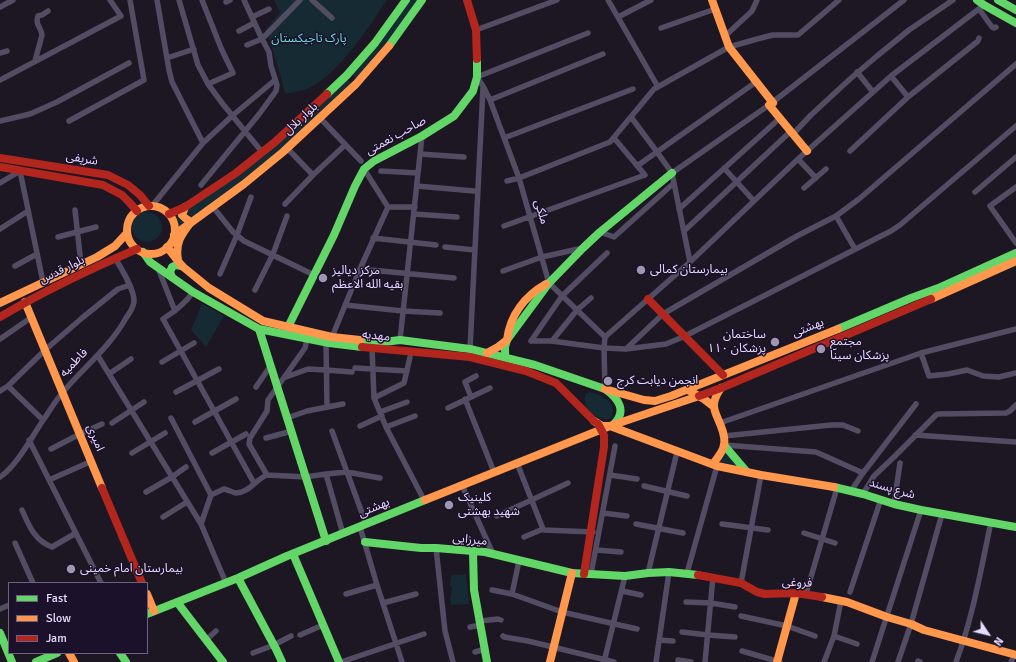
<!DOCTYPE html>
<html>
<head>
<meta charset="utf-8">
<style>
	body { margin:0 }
	#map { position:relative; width:1016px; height:662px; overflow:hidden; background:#1d1724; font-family:Signika,sans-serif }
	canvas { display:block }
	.legend { position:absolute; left:8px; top:582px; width:140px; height:72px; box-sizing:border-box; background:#1c112a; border:1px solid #6e627f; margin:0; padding:5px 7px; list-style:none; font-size:12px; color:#e8dbfe }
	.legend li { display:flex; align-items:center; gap:8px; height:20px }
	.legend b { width:20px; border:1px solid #6e627f }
	.north { position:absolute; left:968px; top:614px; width:40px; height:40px; -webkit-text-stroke:3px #1c112a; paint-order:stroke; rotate:125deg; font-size:11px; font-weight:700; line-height:16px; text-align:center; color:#e8dbfe }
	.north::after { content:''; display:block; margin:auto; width:14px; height:18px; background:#e8dbfe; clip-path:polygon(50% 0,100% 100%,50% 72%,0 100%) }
</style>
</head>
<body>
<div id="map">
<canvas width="1016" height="662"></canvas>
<ul class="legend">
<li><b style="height:5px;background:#63d668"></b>Fast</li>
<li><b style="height:5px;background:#ff974d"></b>Slow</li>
<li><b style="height:5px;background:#b3261e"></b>Jam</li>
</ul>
<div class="north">N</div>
</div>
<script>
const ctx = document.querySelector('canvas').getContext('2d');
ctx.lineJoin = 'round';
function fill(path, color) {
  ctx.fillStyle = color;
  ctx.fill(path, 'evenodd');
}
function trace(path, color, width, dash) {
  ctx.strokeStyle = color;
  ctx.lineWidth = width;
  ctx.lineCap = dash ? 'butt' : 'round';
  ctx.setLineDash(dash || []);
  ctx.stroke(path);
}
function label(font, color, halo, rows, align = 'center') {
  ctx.font = font + ' Signika,"Noto Sans Arabic",sans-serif';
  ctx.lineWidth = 3;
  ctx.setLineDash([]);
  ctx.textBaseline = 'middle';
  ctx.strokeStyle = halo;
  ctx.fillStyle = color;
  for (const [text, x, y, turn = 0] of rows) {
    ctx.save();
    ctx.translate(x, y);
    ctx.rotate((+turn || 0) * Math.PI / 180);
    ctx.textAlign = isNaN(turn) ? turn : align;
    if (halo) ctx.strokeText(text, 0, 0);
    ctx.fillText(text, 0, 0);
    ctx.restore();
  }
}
const green = new Path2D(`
	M274,0h113c-20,29 -46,72 -78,88 -7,3 -17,4 -24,6l-4,-17 -15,-48 14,-16z
	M409,0h10l-37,50 -25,29 -6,-5z
	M347,79l6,5 -76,69 -46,36 -38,27 -5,-1 -1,-4 1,-2z
	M182,210l6,12 -12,9 -1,-8 -4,-8z
	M132 227a15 15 0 1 1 30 0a15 15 0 1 1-30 0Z
	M202,304l22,12 -18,31 -15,-17z
	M589,392c12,2 31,12 22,26 -13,5 -31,-10 -25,-24z
	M723,449l14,17 -20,-5z
	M466,574l3,30 -18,1 -1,-9h1l1,-10h-2l1,-11z`);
const street = new Path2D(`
	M157,0l12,70 3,12 31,61
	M179,0l19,65 10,19 14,19 40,49
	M202,0l19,48 12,25 -25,11
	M312,0l20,18
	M608,0l50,87
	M226,2l4,-2
	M0,7l13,-7
	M979,9l13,18 2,1 2,-1
	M252,17l17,-8
	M618,17l33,-17
	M661,28l54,-19
	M476,30l81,-30
	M239,31l15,-8
	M588,33l-111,44 6,9 7,14 29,78 30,105 56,54
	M725,36l27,-25 5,-11
	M247,45l15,-6 38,-39
	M0,53l7,-2
	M167,58l27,-9
	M35,61l7,-26c-1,-8 -7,-10 -4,-19l4,-1 6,-4
	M857,72l16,20
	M891,76l17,21
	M0,80l121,-64 -11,-16
	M490,100l113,-46
	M631,117l26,35 15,21 18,89
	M320,118l41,43
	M0,121l30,-7 27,-12 72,-39
	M69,121l75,-41 -14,-80
	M793,134l18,-19 39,-36 27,-23 32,-26 44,-30
	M504,138l129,-49
	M850,151l58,-54 70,-56 1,-3
	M420,154l44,3
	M798,159l18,19
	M637,166l119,-84
	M724,168l30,33
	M381,171l37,2
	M672,173l97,-68 135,-105
	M313,175l32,-30
	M507,181l12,-3 91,-36 44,-53 75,-42 28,-8 16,-4h25l41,-35
	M0,183l20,-12 23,111
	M201,185l59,-72 16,-22 1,-6 -6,-19 -2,-14 -7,-13 -18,-39
	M417,186l57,5
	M1016,187l-26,19 26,37
	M804,188l22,-19
	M975,192l41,-35
	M285,204l28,-29 -26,-27
	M152,206l51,-63 29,-27 43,-36
	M213,207l20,25 11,9 70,34
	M388,207h27
	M679,209l101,-91
	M75,210l6,54
	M414,214l43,3
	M836,216l19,33
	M504,226l141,-51 -31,-37
	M0,229l28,-18
	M684,231l107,-100
	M600,232l14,5 60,-54
	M58,237l38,-10
	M373,238l63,7
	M445,247l30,3
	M15,266l22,-12
	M158,268l17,43
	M360,269l94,9
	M503,271l39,-14 41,-9
	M220,274l17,-39 14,-38
	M255,290l18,-36 14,-38
	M193,292c-8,12 -19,20 -30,27l91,164
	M345,305l58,6 37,2
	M332,337l28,-68 28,-62 -24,-38
	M605,337l85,-75 108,-103 93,-83 93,-71
	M0,339l32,-22
	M400,340l22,-204
	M531,341h21l52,7 22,1 40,-5 19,-8 206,-105 9,-6 116,-99
	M531,341l31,-45 45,-43
	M552,341l25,-31 14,-12
	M326,342l1,65
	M372,348l2,50 12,29 38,73
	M470,349l13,-261
	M626,349l37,-35 134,-78 39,-20 23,-17 157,-135
	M921,353l8,23 19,-2 19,-4 16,6 16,1 17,-4
	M98,356l103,168 25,59
	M162,362l32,-19
	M355,368l52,3
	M109,374l22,-15
	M286,377l22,-8 18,1 26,2
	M8,386l35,34
	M256,387l15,-22
	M605,389l-1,-41 1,-11
	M0,391l8,-5 37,-36 37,-32 36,-29 12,-4
	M176,392l43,-23
	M471,397l-6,-15 11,-6
	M374,398l30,-15 6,-26
	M465,399l29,73
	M448,408l42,-20
	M380,412l27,-10
	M171,418l40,77
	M287,418l20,-7 36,-7
	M195,422l41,-23
	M112,423l32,-21
	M720,423l201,-70 95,-24
	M360,426l22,-10
	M386,427l29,-11
	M332,431l34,93
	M915,435l101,7
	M724,436l107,-11h12l15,6
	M266,438l26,-7
	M29,440l72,143
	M724,445l92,7 47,21
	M51,449l29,-15 22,-10
	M132,453l33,-20
	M212,453l34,-19
	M517,463l26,66 1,1 49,2
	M326,474l17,60
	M267,475l-18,-31 1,-6 17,-27 1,-11 37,-52 2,-9
	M610,475l27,4
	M0,477c17,-11 32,-41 44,-58 6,-9 12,-19 19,-27 21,-25 47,-45 63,-74 3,-4 7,-11 8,-16 1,-12 -13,-34 -19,-44
	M49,480l43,-19
	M462,485l31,69
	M644,486l43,10
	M851,491l12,-18 53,-69
	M146,492l26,-15 14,-10
	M863,494l11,-18 21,-20 41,-41 2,-1 68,-1 4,-2 6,-6
	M894,504l6,-41
	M22,510c7,16 13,31 30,37l24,-14
	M603,513l24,3
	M497,516l71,-33
	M163,517l24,-15
	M201,524l10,-29 13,-6c4,1 8,3 12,4 13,0 20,-14 31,-18l39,2 20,-3 21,-2 33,6
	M636,524l47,9
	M722,524l46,6
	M360,527l17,58 25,77
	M804,533l31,10
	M524,537l19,-8
	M15,543l18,40
	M436,548l9,83 8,31
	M596,550l25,2
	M648,573l29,-121
	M687,573l30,-107
	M591,574l24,-128
	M741,583l20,-108
	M492,590l20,4 50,18 75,17
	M622,591l19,4
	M850,592l31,-93
	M346,594l31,-9
	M512,594l7,-33
	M806,594l31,-106
	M686,602l25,1 24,4
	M383,603l33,-9
	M0,609l9,-4
	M741,616l46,10 28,10
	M480,621l18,-2 3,1
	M470,627l11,-2
	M682,632l26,3 27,2
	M300,635l23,-10
	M503,636l1,1 24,4 86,21
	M834,636l23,8
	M206,640l10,-9
	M659,640l14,1
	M742,651l38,11
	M475,652l10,-3
	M253,653l21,-8 17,-9
	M678,660l13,2
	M918,661l2,1
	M341,662l83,-28
	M604,662l21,-86
	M656,662l13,-90
	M705,662l8,-85
	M824,662l10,-26 7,-35
	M872,662l49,-152
	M898,662l13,-38 31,-110
	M956,662c17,-45 25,-93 35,-140
	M1011,662l3,-7`);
const fast = new Path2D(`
	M977,0l7,5 32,18
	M998,0l18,10
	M389,46l33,-46
	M327,94l20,-19 28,-32 31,-43
	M143,252l7,10 43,30 66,37 70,14 33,4
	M172,277l-2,-5 2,-5 4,-2 6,1
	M288,327l46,-92 21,-49 9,-17 10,-8 48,-25 32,-20 19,-25 4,-14v-18
	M259,329l67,212
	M838,329l73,-31 30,-11 75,-34
	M360,340l24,2 16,-2 70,9 65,16 70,24c13,9 23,22 8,36
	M505,357v-10l2,-7 42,-57 34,-35 17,-16 72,-59
	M724,445l23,27
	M834,487l29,7 31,10 27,6 95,17
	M365,542l56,6h15l49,4 87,21 53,3 23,-3 21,-1 29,3
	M473,552l1,38 13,72
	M293,554l46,108
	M238,578l38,71 6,13
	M177,602l46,60
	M147,614l91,-36 49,-22 138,-56
	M0,633l12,29
	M120,653l6,9
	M36,662l21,-9`);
const slow = new Path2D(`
	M712,0l17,47 44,56
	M769,105l38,46
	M127 230a24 24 0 1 1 48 0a24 24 0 1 1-48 0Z
	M174,235l70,-51 39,-32 73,-68 33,-38
	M167,247l15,19 27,22 54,33 69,16 28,3
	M178,260c-3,-17 3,-25 13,-38l-6,-4 -3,-3 3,-8
	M931,299l85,-38
	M25,302l77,186
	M0,303l97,-46 18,-11 12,-13
	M487,353l11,-6 9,-7c3,-25 18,-44 39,-56
	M605,389l39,11 11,1 16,-5 167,-67
	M688,390l16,9 9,7
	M594,421l8,5h8l107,40 44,9 73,12
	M713,464c4,-6 10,-12 11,-19 1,-4 0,-9 -1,-13 -6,-20 -16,-24 -2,-44
	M425,500l185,-74 89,-30
	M147,594l7,17
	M822,597l25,5 40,15 24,7 13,6 92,25
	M69,653l5,9
	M550,662l22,-89
	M777,662l19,-69`);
const jam = new Path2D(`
	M467,0l9,30 1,29
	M0,158l108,17 20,10 12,10 9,11
	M0,167l103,18 19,10 7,7 8,9
	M169,214l16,-7 51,-34 39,-31 52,-48
	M648,299l75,76
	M0,317c44,-26 90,-48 137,-68
	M362,347l108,10 56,14 30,12 38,38
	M699,396l22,-8 210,-89
	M102,488l40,95
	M584,574l20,-127v-12l-6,-11
	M698,575l43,8 16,9 8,2 31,-1 26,4`);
const markers = [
	[641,270,5,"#a196b2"],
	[323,278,5,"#a196b2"],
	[775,342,5,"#a196b2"],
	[821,349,5,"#a196b2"],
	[608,381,5,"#a196b2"],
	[449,505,5,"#a196b2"],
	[71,569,5,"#a196b2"]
];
const parkNames = [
	["پارک تاجیکستان",309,39]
];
const streetNames = [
	["بلوار بلال",301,119,-43],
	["صاحب نعمتی",396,136,-29],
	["شریفی",82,159,9],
	["ملکی",541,212,74],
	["بلوار قدس",62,270,-26],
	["بهشتى",808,328,-22],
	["مهدیه",376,336,6],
	["فاطمیه",74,363,-46],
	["امیری",95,438,67],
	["شرع پسند",892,489,16],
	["بهشتی",374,508,-23],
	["میرزایی",470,540,6],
	["فروغی",797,583,2]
];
const poiNames = [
	["بیمارستان کمالی",650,270],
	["مرکز دیالیز",332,271],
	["بقیه الله الاعظم",332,285],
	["ساختمان",766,335,"right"],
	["پزشکان ۱۱۰",766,349,"right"],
	["مجتمع",830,342],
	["پزشکان سینا",830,356],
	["انجمن دیابت کرج",617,381],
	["کلینیک",458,498],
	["شهید بهشتی",458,512],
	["بیمارستان امام خمینی",80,569]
];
fill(green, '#152a32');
trace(street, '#534d64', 5.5);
trace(fast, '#63d668', 8);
trace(slow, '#ff974d', 8);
trace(jam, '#b3261e', 8);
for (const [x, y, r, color] of markers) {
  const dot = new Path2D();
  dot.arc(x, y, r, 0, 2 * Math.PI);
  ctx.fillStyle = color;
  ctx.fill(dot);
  trace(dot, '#1c112a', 1.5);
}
label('12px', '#67ddde', '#1c112a', parkNames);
label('12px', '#e8dbfe', '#1c112a', streetNames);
label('12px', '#e8dbfe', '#1c112a', poiNames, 'left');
</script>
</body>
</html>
